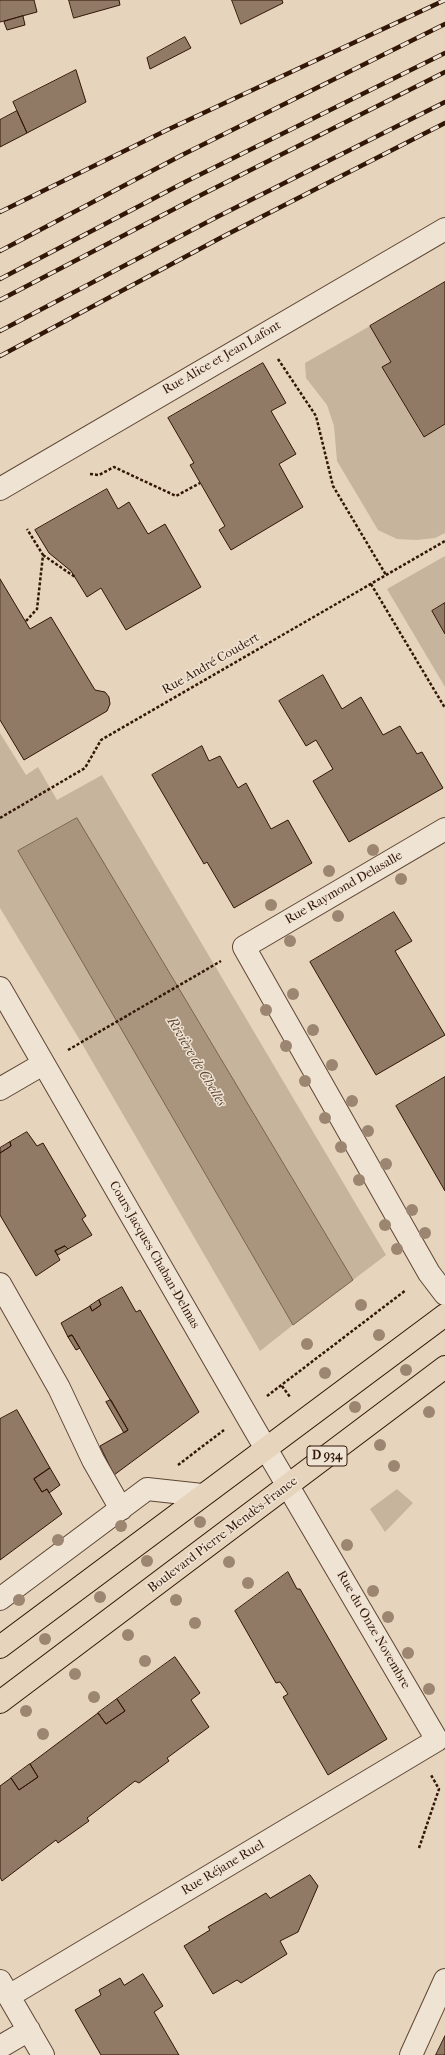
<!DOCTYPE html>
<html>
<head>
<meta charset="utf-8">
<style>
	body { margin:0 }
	canvas { display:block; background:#e6d4bc }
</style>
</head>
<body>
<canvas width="445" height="2055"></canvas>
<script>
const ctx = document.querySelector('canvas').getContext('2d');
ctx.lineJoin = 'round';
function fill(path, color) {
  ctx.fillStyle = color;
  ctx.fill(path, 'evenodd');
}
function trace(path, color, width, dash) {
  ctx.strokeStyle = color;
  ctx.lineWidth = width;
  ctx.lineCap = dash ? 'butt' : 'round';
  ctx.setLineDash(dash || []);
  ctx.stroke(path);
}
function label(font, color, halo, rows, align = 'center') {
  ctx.font = font + ' "IM FELL French Canon",serif';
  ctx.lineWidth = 3;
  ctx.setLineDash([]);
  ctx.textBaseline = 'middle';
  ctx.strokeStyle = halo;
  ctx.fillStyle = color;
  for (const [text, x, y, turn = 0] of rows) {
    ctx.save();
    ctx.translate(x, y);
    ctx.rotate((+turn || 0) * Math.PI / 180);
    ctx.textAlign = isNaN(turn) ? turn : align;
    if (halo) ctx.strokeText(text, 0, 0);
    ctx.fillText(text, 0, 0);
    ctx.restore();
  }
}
const green = new Path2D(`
	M370,326l21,36 -9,5 41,70 22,-13v109l-10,5 -18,2 -20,-1 -19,-9 -41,-69 -3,-35 -7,-21 -21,-27 -1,-15z
	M445,556v47l-13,8 13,23v53l-58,-98z
	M0,733l26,42 12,-8 19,33 45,-25 284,480 -33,25 -276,-462 -59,33 275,474 -33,26 -179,-309 -81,-134z
	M397,1489l16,14 -28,29 -15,-23z`);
const water = new Path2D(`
	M77,818l276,462 -60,45 -275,-474z`);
const building = new Path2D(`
	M0,0h34l3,12 -37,10z
	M69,0h50l1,5 -46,13z
	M232,0h50l1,3 -42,21z
	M23,16l2,9 -18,5 -3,-8z
	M185,37l6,11 -41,21 -3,-11z
	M76,70l10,32 -59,31 -14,-31z
	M17,111l10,22 -27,14v-27z
	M445,282v142l-21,13 -42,-70 9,-5 -21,-36z
	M263,363l23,40 -15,8 25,43 -17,10 24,43 -72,43 -12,-20 6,-4 -35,-61 4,-2 -26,-45z
	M107,489l11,20 11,-7 19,32 17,-10 36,63 -75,43 -25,-42 -14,9 -16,-26 -22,-18 -14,-23z
	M0,579l30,50 21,-12 44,73 10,2 4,5 1,7 -3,7 -83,49 -24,-40z
	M445,603v31l-13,-23z
	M323,675l19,34 19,-12 22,38 17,-9 17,28 5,-2 21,36 -94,54 -36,-61 20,-12 -17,-29 -10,6 -27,-45z
	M202,746l7,15 11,-5 18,32 8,-5 25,46 17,-9 24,43 -78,45 -27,-46 -3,2 -52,-89z
	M394,912l18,29 -17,10 50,84 -69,40 -66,-113z
	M445,1077v114l-49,-85z
	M27,1132l10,14 6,-3 43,73 -4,3 10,16 -24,14 -3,-3 -10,5 5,9 -24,16 -36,-61v-62l11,-7 -1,-4z
	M10,1142l1,4 -11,7v-5z
	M65,1246l3,3 -10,6 -3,-4z
	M122,1287l14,25 4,-2 59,102 -85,63 -14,-29 28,-16 -56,-95 -4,2 -7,-14 29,-17 2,5 9,-6 -2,-5z
	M99,1300l2,5 -9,6 -2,-5z
	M72,1335l8,13 -4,2 -8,-13z
	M111,1400l17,30 -4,3 -18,-31z
	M17,1410l33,58 -16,11 8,13 5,-3 15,25 -62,46v-141z
	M50,1468l10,17 -11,8 -2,-4 -5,3 -8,-13z
	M288,1572l9,17h3l87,150 -59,36 -45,-78 5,-3 -8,-12 -4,1 -41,-72z
	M175,1657l25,36 -9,7 18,27 -42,31 2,3 -30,22 -4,-2 -48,37 2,3 -31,22 -2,-3 -54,41 -2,-4v-91l11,-8 8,12 19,-13 -8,-13 68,-51 8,11 19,-13 -8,-12z
	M117,1699l8,12 -19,13 -8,-11z
	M30,1764l8,13 -19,13 -8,-12z
	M310,1875l8,11 -20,46 -18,9 7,13 -46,29 -4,-3 -24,14 -29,-48 26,-16 -2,-3 58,-34 4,5z
	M143,1974l20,32 -9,6 25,43h-78l-26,-45 26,-15 -2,-5 21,-12 4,7z
	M445,2036v19h-9z`);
const path = new Path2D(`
	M278,359l38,57 17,70 53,89
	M90,474l9,1 15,-8 62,29 24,-13
	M43,555l32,22
	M371,584l74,124
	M26,621l11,-12 6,-54 -16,-26
	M0,818l85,-50 16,-28 344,-199
	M68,1050l153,-89
	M282,1386l8,11
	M267,1396l139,-106
	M178,1465l46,-35
	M419,1848l20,-59 -8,-14`);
const minor = new Path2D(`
	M0,489l445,-260
	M445,829l-201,118 185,326 16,21
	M0,988l255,442 182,310 -428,256
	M0,1089l43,-25
	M0,1284l59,104 34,72 28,49
	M0,1599l147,-110 55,6
	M0,1981l43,74
	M0,2047l29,-17
	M411,2055l34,-75`);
const major = new Path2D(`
	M0,1647l445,-332
	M0,1702l445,-335`);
const rail = new Path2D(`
	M0,212l167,-82 278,-130
	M0,251l182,-96 263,-131
	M0,279l187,-98 258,-128
	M0,300l201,-105 244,-123
	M0,331l215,-113 230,-116
	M0,356l224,-120 221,-113`);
const trees = [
	[373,850],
	[329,871],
	[401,879],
	[271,905],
	[338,916],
	[290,941],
	[293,994],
	[266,1010],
	[313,1030],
	[286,1046],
	[332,1065],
	[305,1081],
	[352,1101],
	[325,1118],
	[368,1131],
	[341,1147],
	[386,1164],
	[359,1180],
	[412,1210],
	[385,1225],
	[425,1233],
	[397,1249],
	[361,1305],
	[379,1335],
	[307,1344],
	[406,1370],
	[325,1373],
	[355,1407],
	[429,1412],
	[380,1445],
	[394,1466],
	[200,1522],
	[121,1526],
	[58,1540],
	[347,1545],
	[147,1561],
	[229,1562],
	[248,1583],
	[373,1591],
	[100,1597],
	[19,1600],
	[176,1600],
	[388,1617],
	[195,1623],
	[128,1635],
	[45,1639],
	[408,1653],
	[145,1661],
	[75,1674],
	[429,1689],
	[94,1697],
	[26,1711],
	[43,1734]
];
const shields = [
	[327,1456,40]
];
const shieldNames = [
	["D 934",327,1456]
];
const streetNames = [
	["Rue Alice et Jean Lafont",222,358,-30],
	["Rue André Coudert",211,664,-30],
	["Rue Raymond Delasalle",344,888,-30],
	["Cours Jacques Chaban-Delmas",154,1255,60],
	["Boulevard Pierre Mendès-France",223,1535,-37],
	["Rue du Onze Novembre",373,1630,60],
	["Rue Réjane Ruel",223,1868,-31]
];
const waterNames = [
	["Rivière de Chelles",196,1062,59]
];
fill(green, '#c7b49d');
fill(water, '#a9947e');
trace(water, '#79624e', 1);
fill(building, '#907965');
trace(building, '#321707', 1);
trace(minor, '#5f4634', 24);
trace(major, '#321707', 24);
trace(path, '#321707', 2.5, [3, 2]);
trace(minor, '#efe3d3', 22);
trace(major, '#e6d4bc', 22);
trace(rail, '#321707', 4.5);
trace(rail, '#efe3d3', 3, [9]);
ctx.fillStyle = '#9c8671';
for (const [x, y] of trees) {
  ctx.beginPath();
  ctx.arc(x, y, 6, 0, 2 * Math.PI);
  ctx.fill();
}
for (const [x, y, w] of shields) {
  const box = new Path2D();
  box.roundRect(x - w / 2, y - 10, w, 20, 3);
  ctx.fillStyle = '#efe3d3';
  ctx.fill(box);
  trace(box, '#321707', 1);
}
label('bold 12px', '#321707', null, shieldNames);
label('13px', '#321707', '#efe3d3', streetNames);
label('italic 14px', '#624937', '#efe3d3', waterNames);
</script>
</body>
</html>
